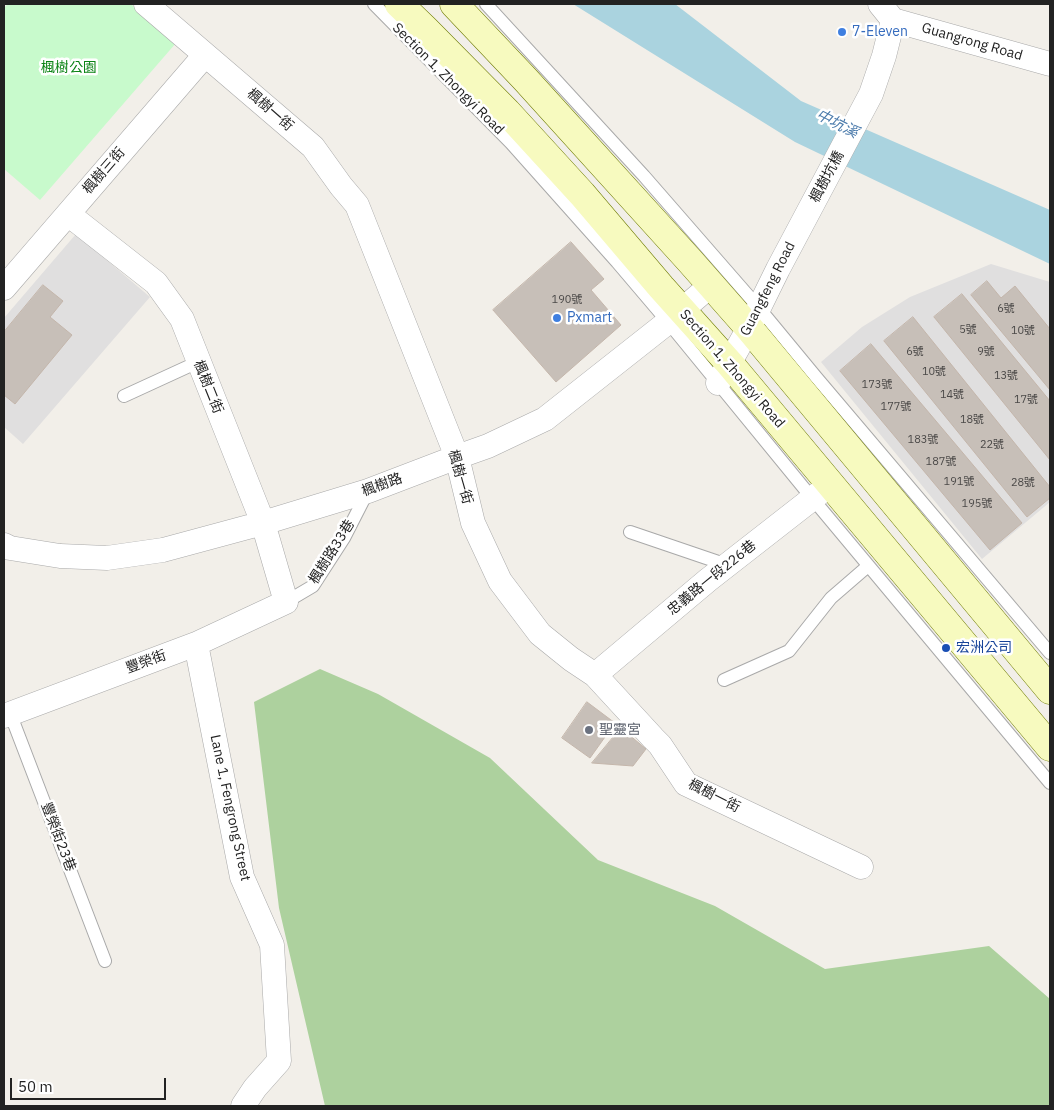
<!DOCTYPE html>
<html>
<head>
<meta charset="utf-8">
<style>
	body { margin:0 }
	#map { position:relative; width:1054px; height:1110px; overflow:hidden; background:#f2efe9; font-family:"IBM Plex Sans",sans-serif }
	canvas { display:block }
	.frame { position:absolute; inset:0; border:5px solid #222; pointer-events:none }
	.scale { position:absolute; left:10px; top:1078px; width:156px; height:22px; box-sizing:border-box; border:2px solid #222; border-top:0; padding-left:6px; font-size:15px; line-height:18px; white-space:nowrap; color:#222; -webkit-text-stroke:4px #fff; paint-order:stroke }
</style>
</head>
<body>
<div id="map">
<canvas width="1054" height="1110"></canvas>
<div class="frame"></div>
<div class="scale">50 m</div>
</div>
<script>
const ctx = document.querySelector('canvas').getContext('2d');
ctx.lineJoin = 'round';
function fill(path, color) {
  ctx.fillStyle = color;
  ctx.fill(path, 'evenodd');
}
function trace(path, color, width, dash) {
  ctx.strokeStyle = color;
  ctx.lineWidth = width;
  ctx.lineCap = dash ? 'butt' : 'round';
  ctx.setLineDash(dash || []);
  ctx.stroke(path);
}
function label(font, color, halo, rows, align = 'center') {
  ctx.font = font + ' "IBM Plex Sans","Noto Sans TC",sans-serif';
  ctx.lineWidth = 5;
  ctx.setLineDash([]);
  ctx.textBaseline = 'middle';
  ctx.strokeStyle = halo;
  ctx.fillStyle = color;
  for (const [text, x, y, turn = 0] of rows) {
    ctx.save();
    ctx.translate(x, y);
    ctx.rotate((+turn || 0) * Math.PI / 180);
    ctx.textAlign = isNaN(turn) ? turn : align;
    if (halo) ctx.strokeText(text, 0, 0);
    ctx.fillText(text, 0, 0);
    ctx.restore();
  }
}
const residential = new Path2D(`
	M76,234l74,63 -127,147 -19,-17v-109z
	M991,264l59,18v220l-68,57 -161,-197 41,-35 48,-30z`);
const forest = new Path2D(`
	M320,669l58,25 112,64 108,102 117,46 110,63 164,-23 61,53v107h-725l-46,-198 -25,-206z`);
const park = new Path2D(`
	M8,4h123l45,39 -136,157 -36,-31v-161z`);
const water = new Path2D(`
	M573,4h102l126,97 249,109v54l-255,-122z`);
const building = new Path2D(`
	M571,242l33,37 -13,11 30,35 -65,57 -63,-72z
	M987,281l14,17 14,-12 35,43v61l-79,-95z
	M43,285l20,16 -13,16 22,18 -57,69 -11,-9v-63z
	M962,294l88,107v59l-116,-143z
	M913,317l137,170v11l-23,19 -143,-176z
	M871,344l151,179 -32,27 -150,-179z
	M587,702l28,21 -25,35 -28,-20z
	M621,728l25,21 -13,17 -41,-3z`);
const service = new Path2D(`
	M374,4l137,139 106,119 51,60 144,176 238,285
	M486,4l158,172 115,132 57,69 234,276
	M124,396l74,-34
	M630,532l97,33
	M286,602l27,-16 31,-48 24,-47
	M724,680l65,-29 42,-53 37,-32
	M10,713l95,248`);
const minor = new Path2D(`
	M146,4l167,143 28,39 16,19 100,252 16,66 27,58 40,53 31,25 24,16 58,63 7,7 26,39 175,83
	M893,20l157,44
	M4,288l201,-233
	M718,383l31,-55 29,-59 93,-175 13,-38 9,-36 -13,-16
	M4,545l6,3 50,8 47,2 56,-8 100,-27 105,-32 89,-34 31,-11 57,-27 123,-97 43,-37
	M196,644l46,233 30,68 7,116 -24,27 -12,18
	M595,675l113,-95 123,-96
	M4,716l192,-72 90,-42 -23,-79 -81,-204 -26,-36 -88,-69`);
const secondary = new Path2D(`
	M399,4l26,25 82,83 75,82 79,93 69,77 320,383
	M454,4l71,75 165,182 59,67 301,362`);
const markers = [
	[842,32,5,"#3f7fe0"],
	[557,318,5,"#3f7fe0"],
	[946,648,5,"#1a4fb4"],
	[589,730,5,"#6b7280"]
];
const numberNames = [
	["190號",567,300],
	["6號",1006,309],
	["5號",968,330],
	["10號",1023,331],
	["6號",915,352],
	["9號",986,352],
	["10號",934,372],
	["13號",1006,376],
	["173號",877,385],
	["14號",952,395],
	["17號",1026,400],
	["177號",896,407],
	["18號",972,420],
	["183號",923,440],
	["22號",992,445],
	["187號",941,462],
	["191號",959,482],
	["28號",1023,483],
	["195號",977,504]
];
const shopNames = [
	["7-Eleven",852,32],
	["Pxmart",567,318]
];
const streetNames = [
	["Guangrong Road",972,42,16],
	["Section 1, Zhongyi Road",448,79,45],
	["楓樹一街",270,110,41],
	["楓樹三街",104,171,-49],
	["楓樹坑橋",827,177,-62],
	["Guangfeng Road",768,289,-63],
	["Section 1, Zhongyi Road",732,369,49],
	["楓樹二街",208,387,68],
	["楓樹一街",460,477,74],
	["楓樹路",382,485,-20],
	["楓樹路33巷",332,552,-58],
	["忠義路一段226巷",712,578,-39],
	["豐榮街",146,662,-20],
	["楓樹一街",714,796,27],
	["Lane 1, Fengrong Street",230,808,78],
	["豐榮街23巷",58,837,69]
];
const parkNames = [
	["楓樹公園",69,68]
];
const transitNames = [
	["宏洲公司",956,648]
];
const worshipNames = [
	["聖靈宮",599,730]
];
const waterNames = [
	["中坑溪",837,124,27]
];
fill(residential, '#e0dfdf');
fill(forest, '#add19e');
fill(park, '#c8facc');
fill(water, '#aad3df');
fill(building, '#c7bfb8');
trace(building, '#c4b6ab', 1);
trace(service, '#a9a9a9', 14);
trace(minor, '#a9a9a9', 25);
trace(secondary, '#707d05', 29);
trace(service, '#fff', 12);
trace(minor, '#fff', 24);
trace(secondary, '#f7fabf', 28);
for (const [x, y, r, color] of markers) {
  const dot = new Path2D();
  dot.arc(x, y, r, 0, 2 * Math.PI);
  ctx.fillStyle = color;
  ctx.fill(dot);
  trace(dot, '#fff', 2);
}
label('11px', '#4b4948', null, numberNames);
label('14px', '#366cbe', '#fff', shopNames, 'left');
label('14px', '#222', '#fff', streetNames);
label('14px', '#0c8416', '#fff', parkNames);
label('14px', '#164399', '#fff', transitNames, 'left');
label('14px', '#5b616d', '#fff', worshipNames, 'left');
label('italic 15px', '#4a7aab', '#fff', waterNames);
</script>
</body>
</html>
